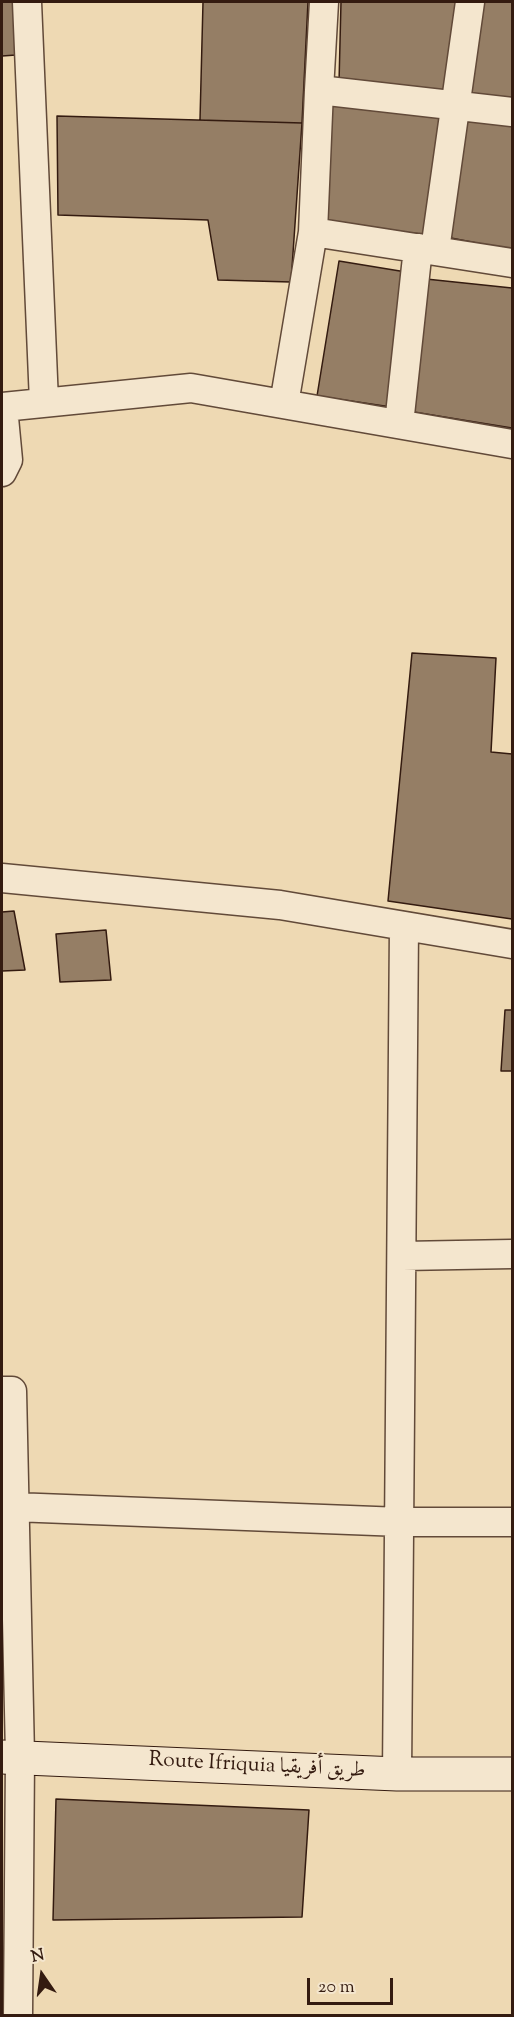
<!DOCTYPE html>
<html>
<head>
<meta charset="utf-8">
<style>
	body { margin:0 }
	#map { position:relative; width:514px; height:2017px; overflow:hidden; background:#eed9b3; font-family:"Sorts Mill Goudy",serif }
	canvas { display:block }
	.frame { position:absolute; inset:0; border:3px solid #341b10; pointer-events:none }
	.north { position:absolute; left:12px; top:1945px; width:60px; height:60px; -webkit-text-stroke:4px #f4e6ce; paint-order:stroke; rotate:347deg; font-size:16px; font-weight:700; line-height:24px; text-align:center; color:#341b10 }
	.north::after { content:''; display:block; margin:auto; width:21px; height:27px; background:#341b10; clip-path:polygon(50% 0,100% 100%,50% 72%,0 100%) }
	.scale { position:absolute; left:307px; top:1978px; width:86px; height:27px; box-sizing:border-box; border:3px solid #341b10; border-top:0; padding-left:8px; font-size:18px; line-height:21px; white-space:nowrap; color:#341b10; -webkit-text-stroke:4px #f4e6ce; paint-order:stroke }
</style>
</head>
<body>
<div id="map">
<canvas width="514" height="2017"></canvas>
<div class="frame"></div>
<div class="north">N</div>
<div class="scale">20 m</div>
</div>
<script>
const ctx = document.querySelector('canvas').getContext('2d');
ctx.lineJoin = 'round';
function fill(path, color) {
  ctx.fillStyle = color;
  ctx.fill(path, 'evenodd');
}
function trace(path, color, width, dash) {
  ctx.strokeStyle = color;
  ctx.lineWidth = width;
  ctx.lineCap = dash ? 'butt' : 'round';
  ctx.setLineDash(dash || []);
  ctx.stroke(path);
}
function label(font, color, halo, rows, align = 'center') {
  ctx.font = font + ' "Sorts Mill Goudy",Amiri,serif';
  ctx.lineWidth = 4.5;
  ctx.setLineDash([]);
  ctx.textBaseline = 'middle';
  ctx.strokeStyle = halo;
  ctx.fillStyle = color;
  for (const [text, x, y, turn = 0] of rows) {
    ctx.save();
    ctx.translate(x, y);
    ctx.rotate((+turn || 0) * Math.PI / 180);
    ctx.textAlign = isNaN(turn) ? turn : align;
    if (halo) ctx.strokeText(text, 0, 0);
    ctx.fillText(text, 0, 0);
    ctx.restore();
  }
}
const building = new Path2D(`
	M2,2h11l3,53 -14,1z
	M203,2h105l-6,121 -102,-3z
	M341,2h118l-11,90 -109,-9z
	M483,2h29v96l-42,-5z
	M325,102l120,8 -13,125 -110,-10z
	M457,113l55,8v129l-66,-13z
	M57,116l245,7 -11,159 -73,-2 -10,-60 -150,-5z
	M339,261l67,11 -15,135 -74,-11z
	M426,279l86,9v140l-105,-17z
	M412,653l84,5 -5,94 21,2v165l-124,-18z
	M14,911l11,59 -23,1v-59z
	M106,930l5,50 -51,2 -4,-48z
	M505,1010h7v61h-11z
	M56,1799l253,11 -7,107 -249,3z`);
const street = new Path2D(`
	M27,2l17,400
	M319,90l5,-88
	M313,232l199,31
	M435,250l35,-248
	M284,404l29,-172 6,-142 193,22
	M399,424l19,-176
	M2,472l6,-12 -5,-53 188,-19 321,56
	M2,878l278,27 232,39
	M403,1256l109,-2
	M2,1391h10l8,365 -2,260
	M14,1507l387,15h111
	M397,1774l7,-848`);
const secondary = new Path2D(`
	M2,1757l395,17h115`);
const streetNames = [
	["Route Ifriquia طريق أفريقيا",257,1767,3]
];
fill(building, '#957e65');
trace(building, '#341b10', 1.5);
trace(street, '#624a39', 31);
trace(secondary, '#341b10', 35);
trace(street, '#f4e6ce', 28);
trace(secondary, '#f4e6ce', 33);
label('21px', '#341b10', '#f4e6ce', streetNames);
</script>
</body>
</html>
